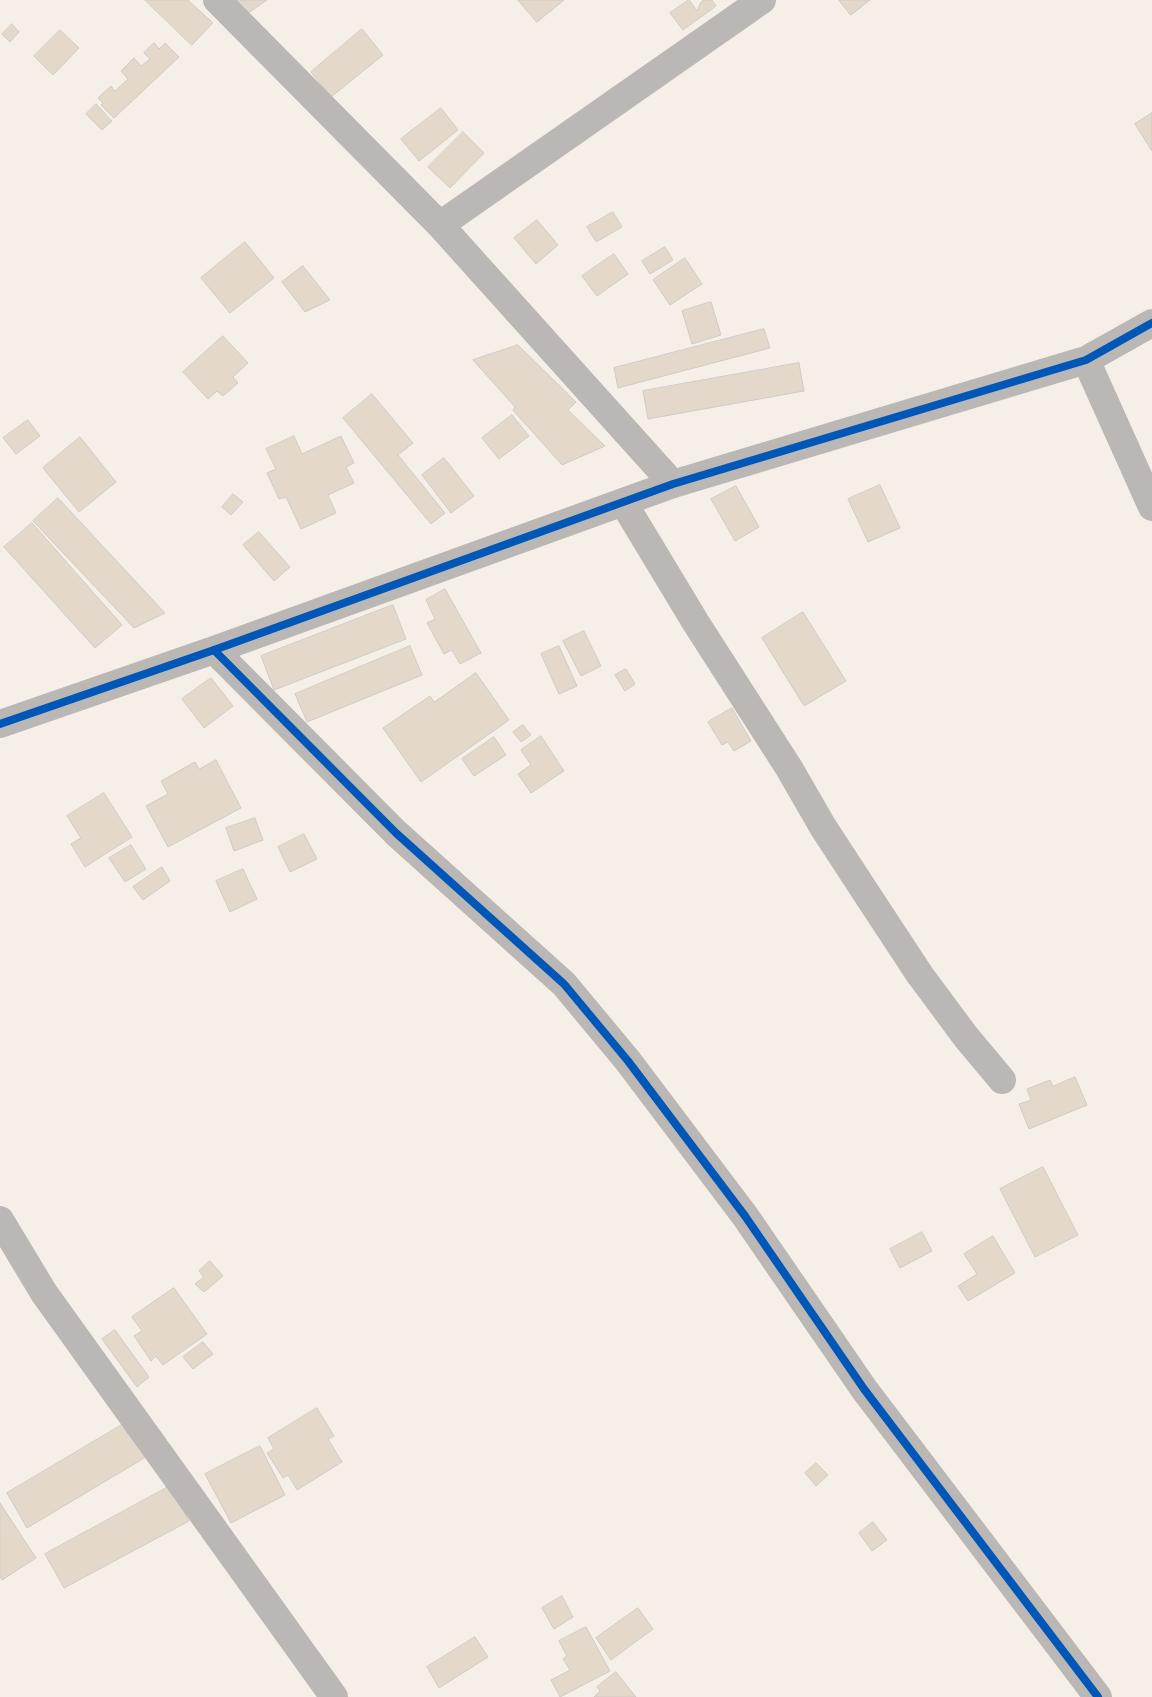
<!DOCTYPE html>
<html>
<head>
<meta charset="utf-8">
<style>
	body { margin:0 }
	canvas { display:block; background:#f5efe8 }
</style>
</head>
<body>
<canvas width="1152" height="1697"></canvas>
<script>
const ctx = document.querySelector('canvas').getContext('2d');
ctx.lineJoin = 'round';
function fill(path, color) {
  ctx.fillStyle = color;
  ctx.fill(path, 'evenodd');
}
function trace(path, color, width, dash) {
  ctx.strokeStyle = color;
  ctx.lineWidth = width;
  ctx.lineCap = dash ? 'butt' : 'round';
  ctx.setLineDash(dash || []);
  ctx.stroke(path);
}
const building = new Path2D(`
	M145,0h43l25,23 -21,22z
	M236,0h31l-20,14z
	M518,0h46l-27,22z
	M689,0l8,11 4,-9 3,-2h8l4,6 -33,24 -13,-17z
	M839,0h31l-19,15z
	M12,24l7,8 -9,10 -8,-8z
	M362,29l21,26 -52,42 -20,-25z
	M60,30l19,18 -26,27 -19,-19z
	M154,43l5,6 6,-6 14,14 -65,61 -13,-13 2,-2 -5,-5 13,-12 4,5 13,-12 -7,-8 13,-13 7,8 9,-7 -6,-6z
	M96,104l16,17 -10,9 -16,-16z
	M441,108l17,22 -39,31 -18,-22z
	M1152,113v38l-17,-27z
	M463,132l21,21 -34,35 -22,-21z
	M613,212l9,15 -26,15 -9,-15z
	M537,220l21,25 -22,19 -22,-26z
	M245,242l29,36 -44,35 -29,-35z
	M665,247l8,13 -23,14 -8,-13z
	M614,254l14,20 -31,22 -15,-20z
	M685,258l17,26 -32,21 -17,-25z
	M303,266l27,34 -25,12 -23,-30z
	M711,302l10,33 -29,9 -10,-33z
	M764,329l6,19 -152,40 -4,-20z
	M223,336l25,27 -15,14 5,6 -15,13 -6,-5 -9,8 -25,-27z
	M518,345l58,57 -8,8 37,36 -43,19 -49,-55 2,-3 -42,-47z
	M799,363l5,28 -156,28 -5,-28z
	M372,394l41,49 -15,12 47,58 -14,11 -88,-106z
	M512,415l17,21 -30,23 -17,-21z
	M28,420l12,16 -24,18 -13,-16z
	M294,436l8,18 39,-18 13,27 -8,4 8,16 -26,12 8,18 -35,16 -15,-32 -7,2 -12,-26 9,-4 -10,-20z
	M80,437l36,45 -37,30 -36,-44z
	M444,458l30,38 -23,17 -29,-38z
	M880,485l20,43 -32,14 -20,-43z
	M736,486l23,41 -24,14 -24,-42z
	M233,494l10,8 -12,13 -9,-8z
	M58,498l107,115 -31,15 -101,-107z
	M32,523l90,102 -27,23 -91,-101z
	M259,532l31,35 -16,14 -31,-36z
	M445,589l36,64 -21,11 -8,-14 -8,4 -17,-31 8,-4 -9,-19z
	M393,605l13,34 -132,51 -13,-34z
	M803,612l43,69 -42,25 -42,-68z
	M584,631l17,35 -20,10 -18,-35z
	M410,646l12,29 -115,47 -12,-28z
	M559,646l18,40 -18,8 -18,-40z
	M626,669l9,15 -10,7 -10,-16z
	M476,673l33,47 -88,62 -38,-54 47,-32 4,6z
	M211,678l22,28 -29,22 -22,-29z
	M732,708l19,33 -17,10 -6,-9 -6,3 -14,-23z
	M523,725l8,10 -10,7 -8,-10z
	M541,736l23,35 -33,22 -13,-19 13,-9 -10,-15z
	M494,737l12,18 -32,21 -12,-17z
	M216,760l25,48 -73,39 -22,-41 22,-12 -7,-13 34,-19 4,7z
	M104,793l28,44 -47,30 -14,-23 10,-6 -14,-22z
	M255,818l8,22 -29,11 -8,-23z
	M304,834l13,25 -27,13 -12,-25z
	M131,845l15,24 -21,13 -16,-24z
	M162,867l8,14 -27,19 -10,-13z
	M243,869l14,30 -27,13 -14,-31z
	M1075,1077l12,28 -58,24 -10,-25 12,-4 -4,-11 23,-9 3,6z
	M1043,1167l35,68 -43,22 -35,-68z
	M922,1232l10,19 -32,17 -10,-19z
	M993,1236l22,37 -47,28 -10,-15 19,-12 -13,-20z
	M210,1261l13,15 -19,16 -9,-8 9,-7 -5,-6z
	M174,1288l33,46 -44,31 -7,-9 -5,5 -17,-25 8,-5 -10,-14z
	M115,1330l34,47 -12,10 -35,-48z
	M203,1342l10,12 -20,15 -10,-12z
	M317,1408l17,28 -6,3 14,23 -45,28 -9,-15 -5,3 -16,-25 7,-4 -6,-11z
	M125,1423l21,34 -119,71 -20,-35z
	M260,1446l25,49 -54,28 -26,-49z
	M816,1463l12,12 -12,11 -11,-13z
	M170,1486l19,35 -125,67 -19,-34z
	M0,1503l36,55 -34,22 -2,-4z
	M873,1522l14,18 -15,11 -13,-18z
	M562,1596l11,21 -19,12 -12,-21z
	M638,1608l15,21 -42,31 -15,-22z
	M586,1627l24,44 -50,26 -9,-17 19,-10 -7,-11 4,-3 -8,-15z
	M475,1637l13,20 -49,31 -12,-21z
	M616,1672l20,25h-42l6,-6 -3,-4z`);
const minor = new Path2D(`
	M217,0l223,225 233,259
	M440,225l322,-225
	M1086,360l66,147
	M623,502l73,121 93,145 34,59 47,72 50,76 46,62 36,43
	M214,650l182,183 168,151 64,77 117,155 119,173 234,308
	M0,724l214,-74 459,-166 413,-124 66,-37
	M0,1220l44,73 290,404`);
const cycleway = new Path2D(`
	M214,650l182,183 168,151 64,77 117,155 119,173 234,308
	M0,724l214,-74 459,-166 413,-124 66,-37`);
fill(building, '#e4d8cb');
trace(building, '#d0cbc6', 1);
trace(minor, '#bab7b4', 28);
trace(cycleway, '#0057b8', 8);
</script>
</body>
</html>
